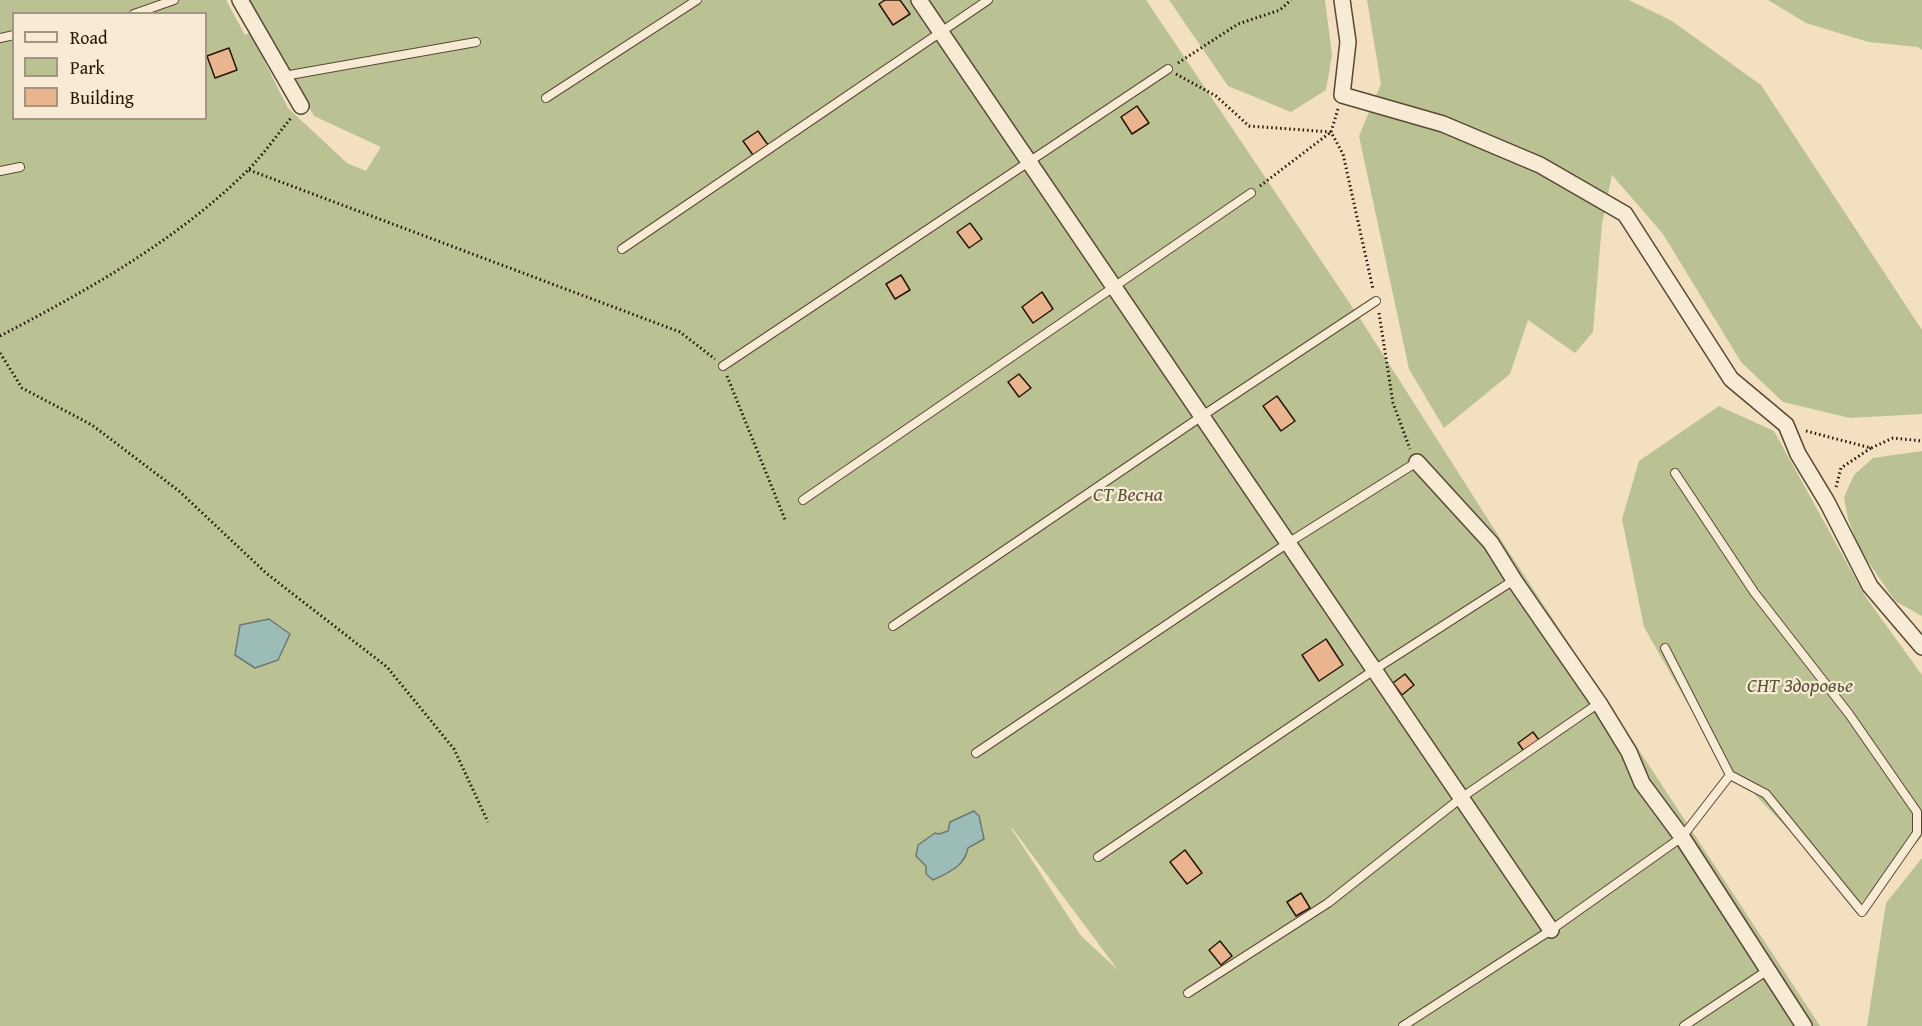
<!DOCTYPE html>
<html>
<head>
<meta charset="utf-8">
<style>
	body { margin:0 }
	#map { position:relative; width:1922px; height:1026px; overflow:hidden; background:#f3e0c0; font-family:"Gentium Book Plus",serif }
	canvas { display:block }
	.legend { position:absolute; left:12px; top:12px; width:195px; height:108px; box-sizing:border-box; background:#f7ebd6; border:2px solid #a39582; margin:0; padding:8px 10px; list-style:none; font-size:18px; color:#241505 }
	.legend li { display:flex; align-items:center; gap:12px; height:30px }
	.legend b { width:30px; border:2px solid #a39582 }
</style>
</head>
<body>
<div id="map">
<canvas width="1922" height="1026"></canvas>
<ul class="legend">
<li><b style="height:8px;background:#f7ebd6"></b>Road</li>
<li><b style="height:16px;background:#bac293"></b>Park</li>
<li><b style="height:16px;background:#eab48f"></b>Building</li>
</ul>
</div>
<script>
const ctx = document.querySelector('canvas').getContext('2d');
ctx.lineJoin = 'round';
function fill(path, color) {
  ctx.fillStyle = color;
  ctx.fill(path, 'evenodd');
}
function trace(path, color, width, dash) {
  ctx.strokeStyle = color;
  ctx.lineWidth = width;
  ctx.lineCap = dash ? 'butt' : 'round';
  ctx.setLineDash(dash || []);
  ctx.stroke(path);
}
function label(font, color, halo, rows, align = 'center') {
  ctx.font = font + ' "Gentium Book Plus",serif';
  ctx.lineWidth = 4.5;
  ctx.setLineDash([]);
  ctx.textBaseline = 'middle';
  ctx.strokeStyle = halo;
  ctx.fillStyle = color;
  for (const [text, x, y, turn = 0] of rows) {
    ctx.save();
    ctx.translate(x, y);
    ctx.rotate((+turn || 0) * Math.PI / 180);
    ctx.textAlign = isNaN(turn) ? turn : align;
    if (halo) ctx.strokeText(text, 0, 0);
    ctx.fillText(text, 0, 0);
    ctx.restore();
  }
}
const green = new Path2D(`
	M0,0h226l19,35 5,-2 38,75 59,55 19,8 15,-24 -67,-31 -65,-116h897l215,320 144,226 315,480h-1820zM14,14h192v104h-192zM1011,828h1l106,142 -37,-34zM948,830l30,13 -52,31v-8l13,-32z
	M1169,0h156l7,55 -6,35 -35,22 -63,-26z
	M1367,0h262l43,21 89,64 161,245v84l-72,4 -67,-16 -42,-40 -78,-128 -51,-59 -10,49 -9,108 -18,21 -47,-33 -18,54 -66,54 -35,-59 -50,-233 22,-52z
	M1768,0h154v50l-4,-3 -50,-5 -62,-19z
	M1719,406l55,25 91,165 57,79v162l-62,67 -143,-149 -73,-128 -22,-108 17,-58z
	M1922,451v165l-27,-15 -35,-51 -12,-31 -4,-22 10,-22 19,-17z
	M1922,858v168h-55l19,-123z`);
const water = new Path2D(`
	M269,619l21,15 -12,26 -23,8 -20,-13 5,-30z
	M974,811l5,5 5,23 -16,9c-4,19 -19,24 -35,32l-7,-6v-8l-10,-10 2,-11 17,-12 4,1 9,-3 2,-9z`);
const building = new Path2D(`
	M885,0h15l10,14 -17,11 -14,-21z
	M229,48l8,22 -22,8 -8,-22z
	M1137,106l12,17 -17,11 -11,-17z
	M758,131l10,14 -15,10 -10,-14z
	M970,223l12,16 -13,9 -12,-16z
	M901,275l9,15 -15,9 -9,-15z
	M1042,292l11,17 -20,14 -11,-16z
	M1019,374l12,14 -12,9 -11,-15z
	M1277,396l18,25 -14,10 -18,-25z
	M1326,639l17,26 -24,16 -17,-26z
	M1405,674l9,11 -12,10 -9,-12z
	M1533,732l6,8 -15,11 -6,-8z
	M1185,850l17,23 -15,11 -17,-22z
	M1301,893l9,15 -14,8 -9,-14z
	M1220,941l12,15 -11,9 -12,-15z`);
const path = new Path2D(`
	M1178,63l60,-39 42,-14 11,-10
	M1176,74l40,22 33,30 82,6
	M1338,109l-7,23 12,22 30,135
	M249,170l431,162 35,27
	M1260,186l71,-54
	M1379,313l14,90 17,46
	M0,336c88,-46 176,-95 247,-165 16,-16 30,-36 44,-53
	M0,353l22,35 70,37 87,66 87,82 121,94 67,82 34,73
	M727,376l59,146
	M1806,431l65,17 22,-10 29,3
	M1836,487l5,-19 30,-20`);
const service = new Path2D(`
	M134,14l40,-14
	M0,38l14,-3
	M284,76l192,-34
	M546,98l151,-98
	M0,171l20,-4
	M622,249l366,-249
	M723,366l445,-297
	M1675,473l79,119 95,122 68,98v21l-55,79 -96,-118 -36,-19
	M803,500l448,-307
	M893,626l309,-210 174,-115
	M976,753l312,-210 129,-81
	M1098,857l276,-187 140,-90
	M1188,993l140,-90 133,-105 138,-95
	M1403,1026l148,-96 131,-93 48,-62 -65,-127
	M1684,1026l84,-56`);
const minor = new Path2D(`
	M240,0l61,106
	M919,0l632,930
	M1342,0l6,42 -6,53 101,29 97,41 85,49 106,165 55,46 12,29 29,48 43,84 52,61
	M1417,462l74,81 23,37 85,123 30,49 13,31 40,54 122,189`);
const parkNames = [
	["СТ Весна",1128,496],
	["СНТ Здоровье",1800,687]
];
fill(green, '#bac293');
fill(water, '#9cbcb7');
trace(water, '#6c7970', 1.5);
fill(building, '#eab48f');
trace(building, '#241505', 1.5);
trace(service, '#584834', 10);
trace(minor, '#584834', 18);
trace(path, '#241505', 3, [1.5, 3]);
trace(service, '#f7ebd6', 8);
trace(minor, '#f7ebd6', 15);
label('italic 20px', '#585237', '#f7ebd6', parkNames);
</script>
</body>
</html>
